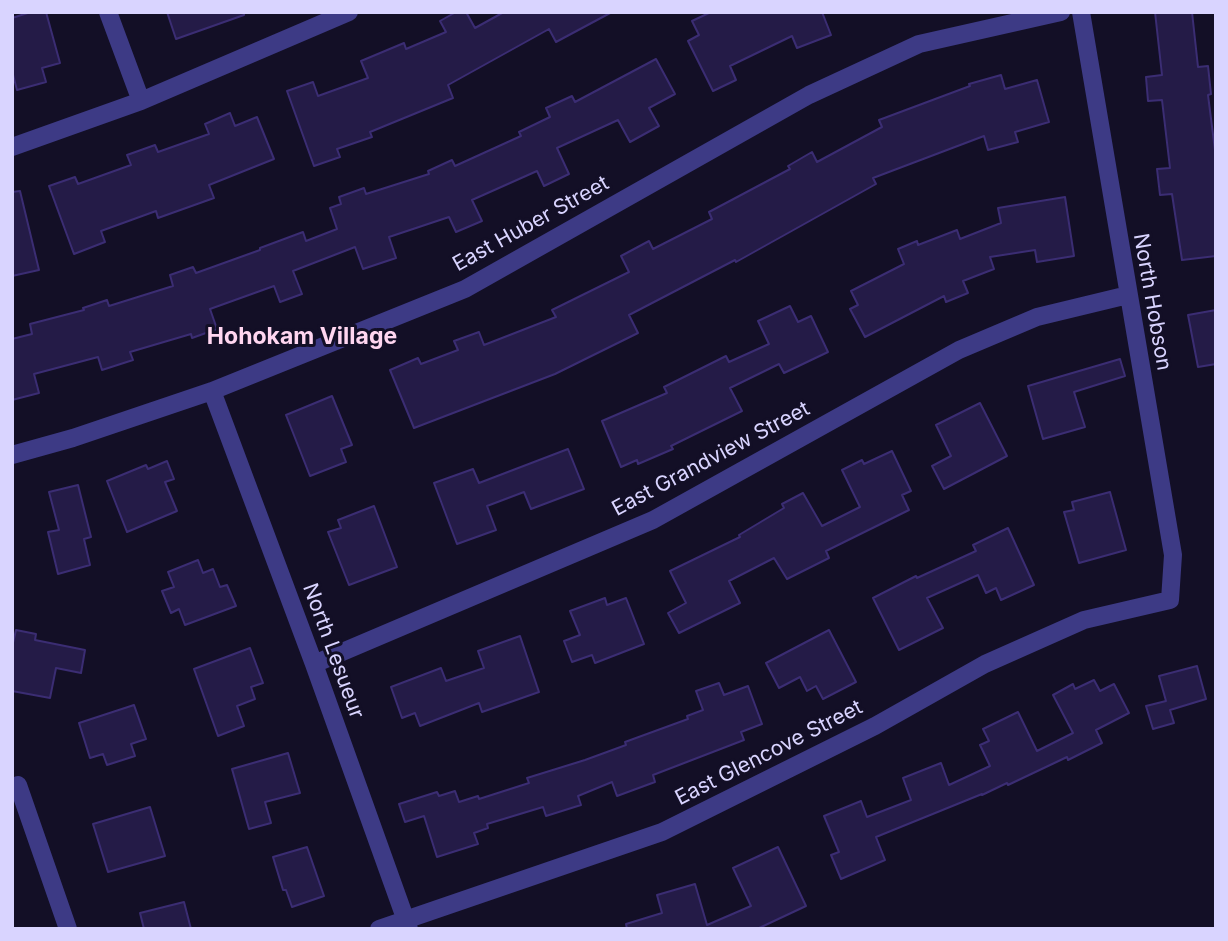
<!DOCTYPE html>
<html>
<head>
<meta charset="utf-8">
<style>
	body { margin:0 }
	#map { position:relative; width:1228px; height:941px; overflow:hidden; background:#130f26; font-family:Inter,sans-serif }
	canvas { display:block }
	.frame { position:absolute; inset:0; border:14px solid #d9d4ff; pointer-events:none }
</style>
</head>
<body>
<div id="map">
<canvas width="1228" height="941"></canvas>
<div class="frame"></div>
</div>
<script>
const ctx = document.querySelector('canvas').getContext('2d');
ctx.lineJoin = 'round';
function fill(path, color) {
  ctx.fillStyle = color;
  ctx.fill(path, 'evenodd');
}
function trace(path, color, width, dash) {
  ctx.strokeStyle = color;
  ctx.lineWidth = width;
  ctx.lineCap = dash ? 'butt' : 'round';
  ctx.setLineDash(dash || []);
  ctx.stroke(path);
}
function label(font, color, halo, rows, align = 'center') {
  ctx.font = font + ' Inter,sans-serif';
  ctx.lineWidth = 6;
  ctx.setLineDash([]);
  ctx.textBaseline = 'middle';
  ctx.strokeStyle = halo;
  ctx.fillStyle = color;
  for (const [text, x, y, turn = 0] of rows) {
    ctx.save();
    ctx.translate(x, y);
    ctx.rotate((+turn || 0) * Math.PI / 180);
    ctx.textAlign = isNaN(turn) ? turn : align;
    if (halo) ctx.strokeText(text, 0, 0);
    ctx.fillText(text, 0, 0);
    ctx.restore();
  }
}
const building = new Path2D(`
	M31,12h15l14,51 -18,5 4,14 -29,8 -5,-19v-53z
	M167,12h77v3l-68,24z
	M456,12h10l9,16 29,-16h108l-56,30 -7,-13 -101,56 5,13 -83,34 2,5 -35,12 3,8 -26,9 -27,-75 26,-9 5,14 50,-18 -7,-17 43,-18 2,6 40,-17 -6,-11z
	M711,12h111l9,23 -34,13 -5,-12 -62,30 6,14 -23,11 -25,-50 11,-6 -7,-14z
	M1155,12h37l6,55 10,-1 3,28 -3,1 8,63v98l-34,4 -10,-66 -12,1 -3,-26 13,-1 -8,-68 -14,1 -2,-24 16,-2z
	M656,59l19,35 -26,14 10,18 -29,16 -12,-22 -61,28 12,26 -25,12 -7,-15 -65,29 10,21 -26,11 -7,-15 -60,20 7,21 -33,11 -8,-22 -62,24 9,23 -22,8 -6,-16 -64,23 7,20 -25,9 -1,-4 -61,18 3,8 -31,10 -4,-13 -64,17 5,19 -27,7v-61l20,-5 -2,-10 54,-14 -1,-2 24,-8 2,6 64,-20 -3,-11 23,-8 3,6 64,-23v-2l43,-16 3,9 31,-12 -7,-21 11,-4 -2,-7 25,-9 2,6 63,-20 -1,-3 24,-11 3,6 66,-30 -2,-4 31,-15 -4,-9 26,-12 3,6z
	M1001,75l4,14 32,-9 12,42 -34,10 3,10 -30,8 -4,-14 -111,42 3,6 -140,78 -1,-2 -106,55 9,18 -83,41 -141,54 -24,-58 28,-12 3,6 37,-14 -4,-9 25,-9 5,13 72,-28 -4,-7 77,-38 -8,-16 28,-15 4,8 59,-30 -3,-7 81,-43 -2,-3 24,-14 5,10 65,-35 -3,-7 91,-34 -1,-2z
	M230,113l5,13 22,-9 17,42 -65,26 5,13 -56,20 -2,-7 -55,20 4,11 -31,12 -25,-68 26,-9 3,7 53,-19 -4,-10 28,-10 3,7 51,-18 -4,-10z
	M20,191l19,79 -27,6v-84z
	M1065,197l9,59 -37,6 -2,-12 -45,7 4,12 -31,12 5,12 -22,9 -2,-6 -79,41 -15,-28 8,-4 -7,-14 53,-27 -6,-15 19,-8 1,4 39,-15 3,9 41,-16 -3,-15z
	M790,306l8,16 13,-6 17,36 -44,21 -5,-9 -49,24 12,23 -71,35 2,3 -35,15 -1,-4 -16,7 -19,-46 65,-28 -3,-6 62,-31 3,6 40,-18 -11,-23z
	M1216,310v54l-18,3 -10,-52z
	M1120,359l5,17 -51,16 11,35 -42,12 -15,-53z
	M332,396l20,49 -11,4 5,13 -36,14 -24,-61z
	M980,403l27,53 -63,33 -12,-23 19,-10 -15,-31z
	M568,449l16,40 -53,20 -7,-17 -37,14 9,24 -39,14 -23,-61 39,-14 6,14z
	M892,451l19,40 -9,4 7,15 -83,41 3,7 -42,21 -13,-21 -45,23 11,22 -61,30 -11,-20 18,-10 -16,-32 70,-34 -1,-2 45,-27 -2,-4 21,-11 19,33 38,-19 -18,-37 20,-10 2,4z
	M167,461l7,18 -9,3 12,29 -50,21 -20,-51 39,-16 2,4z
	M78,485l13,52 -7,2 6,26 -32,9 -10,-42 11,-2 -10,-38z
	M1110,492l16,58 -47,13 -15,-51 10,-2 -2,-8z
	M374,506l23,61 -48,18 -21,-53 13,-4 -3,-8z
	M1008,528l26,57 -33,15 -5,-12 -10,5 -8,-18 -51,23 16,30 -44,22 -26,-52 43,-22 1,2 59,-27 -3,-6z
	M198,560l5,13 10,-4 7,18 7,-2 9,21 -51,19 -6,-16 -8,4 -9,-22 12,-4 -6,-15z
	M605,598l2,7 19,-7 18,46 -49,19 -3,-8 -20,7 -8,-21 16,-6 -10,-24z
	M16,630l20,4 -1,6 50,10 -4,23 -25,-5 -6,30 -38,-7v-44z
	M829,630l27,52 -33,17 -7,-13 -9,5 -7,-14 -21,11 -13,-25z
	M520,636l19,56 -57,20 -3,-9 -59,23 -5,-13 -13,5 -11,-31 50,-19 5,13 38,-13 -6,-17z
	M250,648l13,35 -12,4 4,12 -18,7 7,20 -26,10 -24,-67z
	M1197,666l9,33 -36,11 4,13 -21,6 -7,-23 20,-5 -7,-25z
	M1094,680l6,11 14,-7 15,29 -33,17 6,13 -34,17 -1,-3 -59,28 -1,-2 -25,12v-1l-106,43 9,23 -44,19 -10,-24 8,-3 -15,-36 37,-15 6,16 44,-17 -8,-22 38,-15 8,22 41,-19 -10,-21 9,-4 -6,-12 35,-17 19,39 36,-18 -20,-38 20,-11 2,5z
	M719,683l5,12 24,-9 14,38 -21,8 3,8 -91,35 2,7 -38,14 -5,-14 -34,14 3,9 -35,11 -3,-9 -56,17 1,4 -14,5 4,11 -41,13 -13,-41 -19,6 -6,-18 38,-12 2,4 16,-5 4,11 19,-6 1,3 50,-16 -2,-5 58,-18 41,-15 -1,-3 63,-23 -1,-3 16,-6 -7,-19z
	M134,705l12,34 -15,5 4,12 -28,9 -4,-11 -13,4 -11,-35z
	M288,753l12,40 -35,9 6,21 -22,6 -17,-60z
	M150,807l15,49 -57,16 -15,-48z
	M307,847l17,49 -32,11 -6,-17h-3l-10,-33z
	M778,847l28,59 -49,23h-130l-1,-5 36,-11 -5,-18 38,-11 12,41 44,-19 -18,-38z
	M184,902l7,27h-47l-4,-16z`);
const street = new Path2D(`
	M108,12l33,89
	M12,147l129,-46 208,-89
	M212,391l102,273 95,265
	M12,455l61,-17 139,-47 253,-102 344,-194 110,-51 142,-32
	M314,664l339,-144 306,-170 78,-33 91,-22
	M18,785l50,144
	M379,929l283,-97 213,-106 110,-62 99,-44 86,-20 3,-45 -92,-543`);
const streetNames = [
	["East Huber Street",531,224,-29],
	["North Hobson",1152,302,80],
	["East Grandview Street",711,459,-28],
	["North Lesueur",333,651,70],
	["East Glencove Street",769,753,-27]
];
const neighbourhoodNames = [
	["Hohokam Village",302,337]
];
fill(building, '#241b47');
trace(building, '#3b2d73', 2);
trace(street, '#3d3a85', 18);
label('21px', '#d9d4ff', '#130f26', streetNames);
label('bold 23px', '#ffd6f0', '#130f26', neighbourhoodNames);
</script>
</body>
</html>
